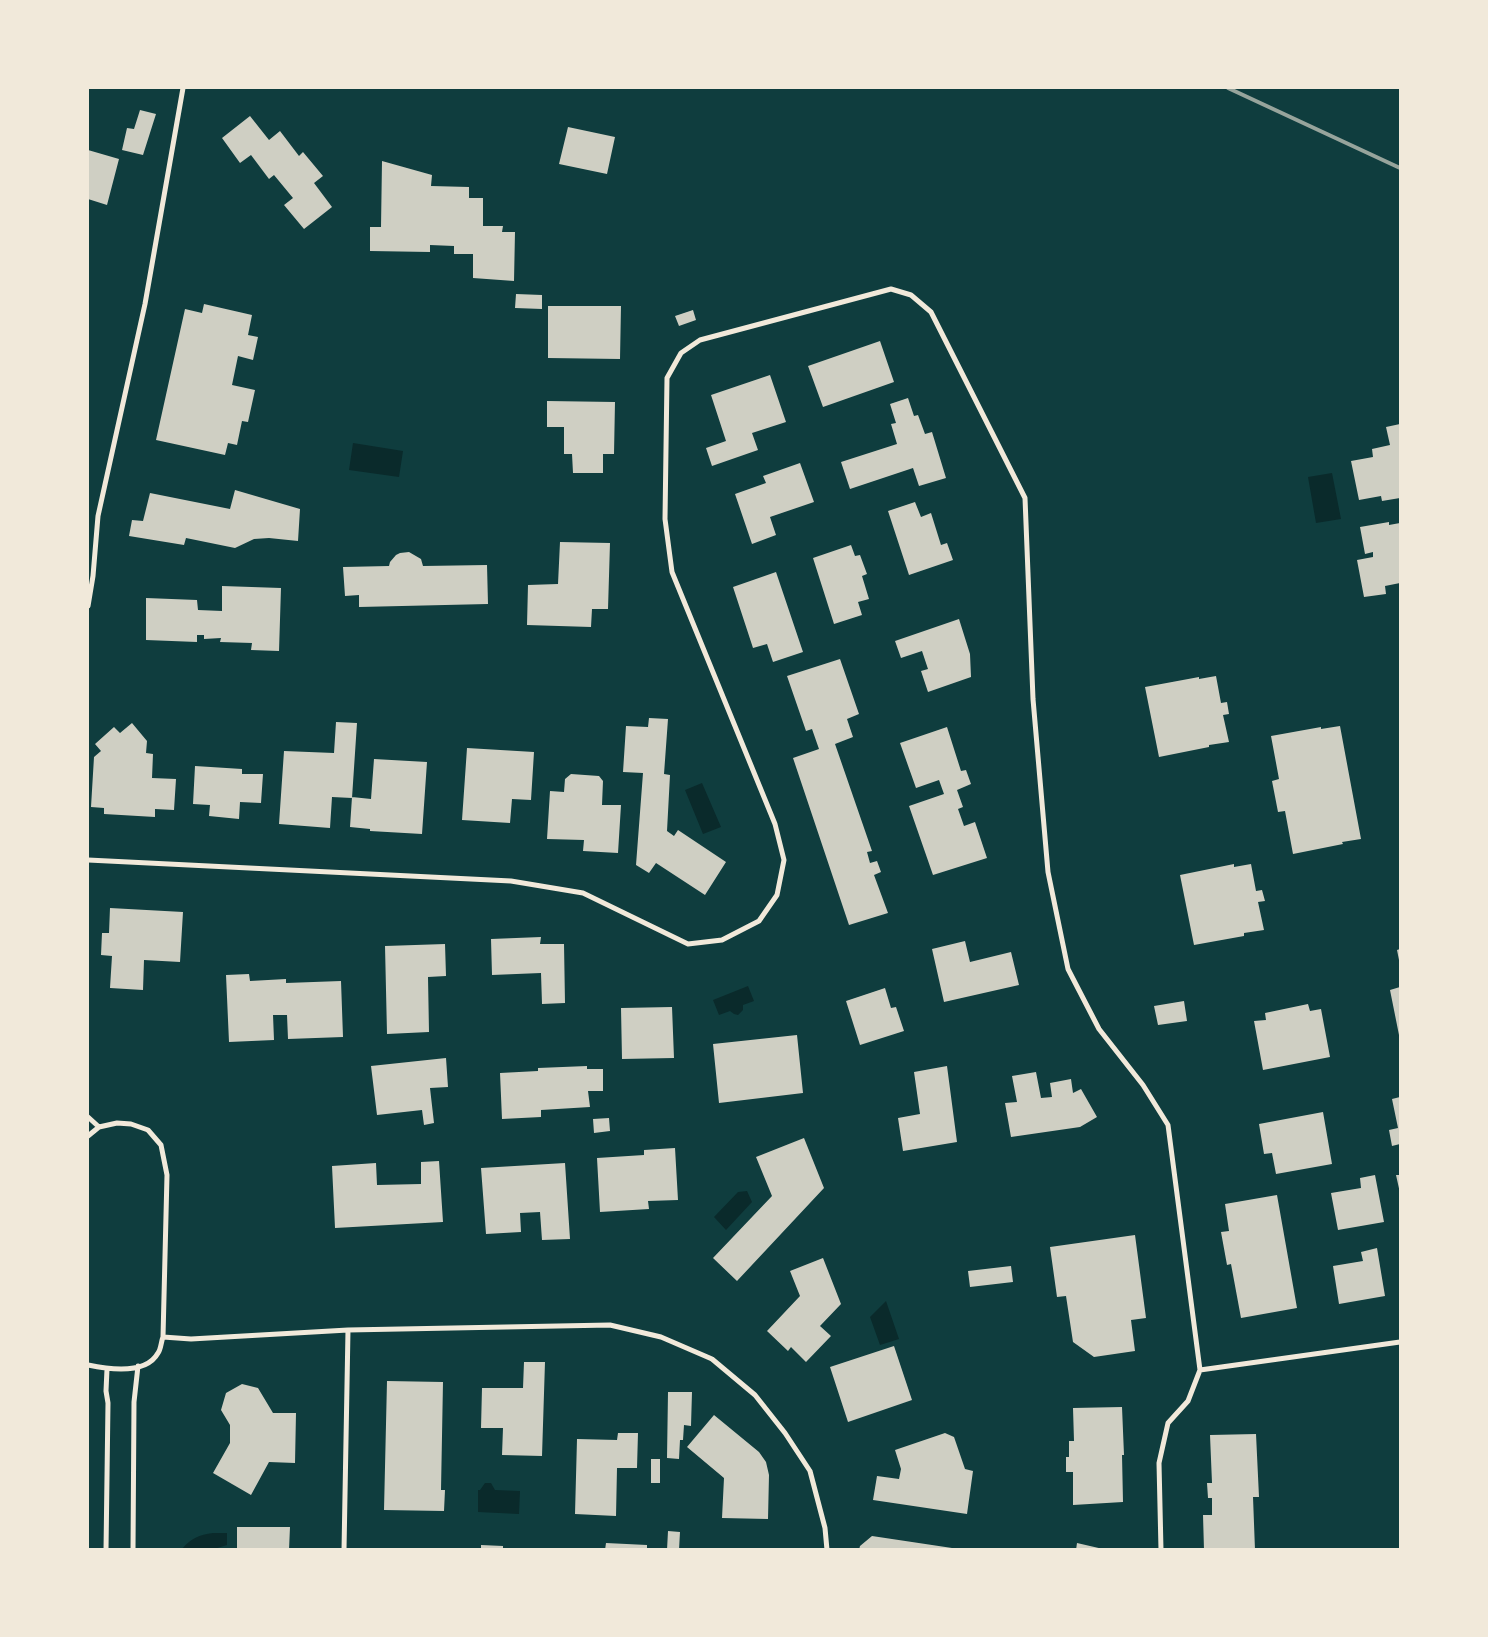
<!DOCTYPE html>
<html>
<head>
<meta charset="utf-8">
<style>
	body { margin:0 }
	#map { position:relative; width:1488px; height:1637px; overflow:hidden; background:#0f3d3e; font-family:"Varela Round",sans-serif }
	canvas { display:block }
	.frame { position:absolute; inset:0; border:89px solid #f1e9da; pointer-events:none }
</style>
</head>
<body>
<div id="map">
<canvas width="1488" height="1637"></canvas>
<div class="frame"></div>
</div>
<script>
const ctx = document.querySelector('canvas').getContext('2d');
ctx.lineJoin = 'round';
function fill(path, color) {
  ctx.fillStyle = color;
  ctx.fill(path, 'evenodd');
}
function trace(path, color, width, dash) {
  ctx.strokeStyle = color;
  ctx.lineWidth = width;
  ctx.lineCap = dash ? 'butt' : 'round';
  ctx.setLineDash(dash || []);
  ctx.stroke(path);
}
const water = new Path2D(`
	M353,443l50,8 -4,26 -50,-7z
	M1332,473l9,46 -25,4 -8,-46z
	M702,783l19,44 -18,7 -18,-44z
	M748,986l6,15 -11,4v5l-5,5 -4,-1 -4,-3 -11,4 -6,-15z
	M747,1191l5,11 -26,28 -12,-13 24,-25z
	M886,1301l13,38 -19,6 -10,-28z
	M485,1483h6l4,7 25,1 -1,23 -41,-2v-22h2z
	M213,1533h14v12l-13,4h-32c9,-11 17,-14 31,-16z`);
const building = new Path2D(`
	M140,110l16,4 -13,41 -21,-5 5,-22 7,1z
	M250,116l19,24 11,-9 19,25 4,-4 20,24 -9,7 18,24 -28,22 -20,-24 9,-7 -19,-23 -5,4 -18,-24 -11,8 -18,-25z
	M568,127l47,10 -8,37 -48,-10z
	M88,150l31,9 -12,46 -19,-6z
	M382,161l50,14 -1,11 38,1v11h14v28h20l-1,6h13l-1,49 -41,-3v-24h-19v-8l-24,-1v7l-60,-1v-24h11z
	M516,294l26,1v14l-27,-1z
	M204,304l48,11 -4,20 10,2 -5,23 -15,-4 -6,29 23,5 -7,32 -6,-1 -5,24 -9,-2 -3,12 -69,-15 29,-131 17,4z
	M548,306h73l-1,53 -72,-1z
	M693,310l3,10 -17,6 -4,-10z
	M880,341l14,41 -71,25 -15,-41z
	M770,375l16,47 -34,11 6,17 -46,16 -6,-18 20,-7 -15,-46z
	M908,398l6,18 4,-1 7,19 7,-2 14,46 -27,8 -6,-18 -63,21 -9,-27 56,-18 -6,-20 5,-1 -6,-19z
	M547,401l68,1 -1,52h-11v19h-30l-1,-19h-8v-27h-17z
	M1400,424v74l-18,3 -1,-5 -22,4 -8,-39 22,-4 -1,-8 18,-4 -4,-18z
	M800,463l14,39 -44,15 6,18 -24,9 -17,-50 31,-11 -3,-7z
	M235,490l65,19 -2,32 -29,-3 -15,1 -19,9 -49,-10 -2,7 -55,-9 3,-16 11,1 7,-28 80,16z
	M915,502l6,15 10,-4 10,32 6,-2 6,17 -44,15 -21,-64z
	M1389,522v3l11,-2v60l-15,3 1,8 -22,3 -7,-37 16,-3v-5l-8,2 -5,-27z
	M560,542l50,1 -2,66h-16l-1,18 -64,-2 1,-40 30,-1z
	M851,545l4,11 5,-1 7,19 -5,2 7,23 -11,3 4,13 -28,9 -21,-66z
	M409,552l12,7 2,7 64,-1 1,39 -129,3v-12l-14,1 -2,-29 46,-1 1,-4 6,-7 4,-2z
	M776,572l27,80 -30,10 -6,-18 -14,4 -20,-61z
	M222,586l59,2 -2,63 -28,-1 1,-7 -32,-1 1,-4 -17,1v-4h-7v7l-51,-2v-42l51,2 1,10 24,1z
	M959,619l11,35 1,23 -43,15 -7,-21 7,-2 -6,-18 -21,7 -6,-17z
	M840,659l19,55 -12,5 6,18 -18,7 37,107 -5,1 3,11 7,-2 4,11 -7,3 14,38 -39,12 -56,-167 26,-9 -7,-20 -6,2 -19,-55z
	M1216,676l5,27 6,-1 2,12 -6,1 6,27 -20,3v2l-50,10 -14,-70 54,-10v2z
	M649,718l19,1 -4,55 6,1 -3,56 7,5 4,-6 48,32 -21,33 -49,-32 -7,10 -13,-8 7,-92 -20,-1 3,-46 22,1z
	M336,722l21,1 -5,75 -20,-1 -2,31 -51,-4 5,-73 50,2z
	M132,723l15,18 -1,12 7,1 -1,24 24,1 -2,31 -19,-1v8l-51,-3v-6l-13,-1 3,-50 7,-6 -6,-7 19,-17 6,6z
	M1340,726l21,113 -19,3 1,2 -50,10 -8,-43 -7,1 -6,-31 7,-2 -8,-43 50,-9v2z
	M947,727l14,44 5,-1 5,14 -14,6 6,17 -5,2 6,17 11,-4 12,36 -54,17 -24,-69 35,-12 -5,-14 -23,8 -16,-45z
	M467,748l67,4 -3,48 -19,-1 -2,24 -48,-3z
	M374,759l53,3 -5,72 -52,-3v-2l-20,-2 2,-30 19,2z
	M195,766l47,3v5h21l-2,29 -21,-1 -1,17 -30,-3 1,-11 -17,-1z
	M571,774l28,2 4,5 -1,24h19l-3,48 -35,-2 1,-11 -37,-1 3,-48 14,1 1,-13z
	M1234,864v3l17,-3 5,27 6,-1 3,11 -7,1 6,28 -20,3v3l-50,9 -14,-70z
	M110,908l73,4 -3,50 -36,-2 -1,30 -33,-2 2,-32 -11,-1 1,-22h7z
	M541,937l-1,7h24l1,59 -23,1 -1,-31 -49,2 -1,-36z
	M965,941l5,21 41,-10 8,33 -75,17 -12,-53z
	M445,944l1,32 -18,1 1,55 -42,2 -2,-88z
	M1400,949v16l-3,-15z
	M249,974l1,7 36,-2v4l55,-2 2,56 -55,2 -1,-24h-14l1,25 -45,2 -3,-67z
	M1400,987v53l-10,-50z
	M885,988l6,20 5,-1 8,24 -44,14 -14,-44z
	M1184,1001l3,20 -29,4 -4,-19z
	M1308,1004l2,7 11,-2 9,48 -67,13 -9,-49 12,-1 -1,-7z
	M672,1007l2,51 -52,1 -1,-51z
	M797,1035l6,58 -84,10 -6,-59z
	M446,1058l2,29 -18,1 4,35 -10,2 -2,-15 -45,5 -6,-49z
	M587,1066v3h16v22h-15l2,16 -49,3v7l-39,2 -2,-46 38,-2v-3z
	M947,1066l10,76 -54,9 -5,-33 22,-4 -6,-42z
	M1036,1072l5,26 11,-1 -2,-14 21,-4 2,14 8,-4 16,28 -17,10 -69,10 -6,-34 12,-1 -5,-26z
	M1400,1097v47l-8,2 -3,-16 9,-2 -6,-29z
	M1323,1112l9,52 -56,10 -4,-21 -8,1 -5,-30z
	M609,1118l1,13 -16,2 -1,-14z
	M804,1138l20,50 -87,93 -24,-23 59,-62 -16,-39z
	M675,1148l3,52 -30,1 1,8 -49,3 -3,-54 47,-3v-5z
	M439,1161l4,61 -108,6 -3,-62 44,-3 1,22 44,-1v-22z
	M565,1163l5,76 -28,1 -2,-28 -20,1 1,19 -35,2 -5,-66z
	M1375,1175l9,47 -46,8 -7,-37 30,-5 -1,-10z
	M1396,1175h4v18z
	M1277,1195l20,113 -56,10 -10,-54 -4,1 -6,-33 8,-1 -4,-27z
	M1135,1235l11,83 -15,2 4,31 -41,6 -21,-15 -7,-46 -9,1 -7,-50z
	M1377,1248l8,48 -46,8 -6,-38 30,-5 -2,-9z
	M823,1258l18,46 -21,22 11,10 -25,26 -15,-15 -3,4 -21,-20 33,-35 -10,-25z
	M1011,1266l2,16 -43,5 -2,-16z
	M894,1346l18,54 -64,22 -18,-55z
	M524,1362h21l-3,94 -40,-1 1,-27h-22l1,-40h41z
	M387,1381l56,1 -2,108h4l-1,21 -60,-1z
	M242,1384l16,4 15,25h23l-1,50 -26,-1 -18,33 -38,-22 17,-30v-18l-9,-15 5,-17z
	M668,1392h24l-1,34 -7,-1 -1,15h-3l-1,19 -12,-1z
	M1122,1407l2,48h-2l1,47 -50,3v-33h-7v-15h3v-16h5l-1,-33z
	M714,1415l45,37 7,10 3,13 -1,44 -46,-1 2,-40 -37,-31z
	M618,1433h20l-1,35h-20l-1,48 -41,-2 2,-75 40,1z
	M945,1433l9,4 11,32 8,2 -6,43 -94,-14 4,-24 22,3 2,-10 -6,-19z
	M1256,1434l3,63h-6l2,53h-51l-1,-35h9v-17h-4l-1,-15h5l-2,-48z
	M651,1459h9v24h-9z
	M237,1527h53l-1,23h-52z
	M668,1531l12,1 -1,18h-12z
	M872,1536l80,12v2h-93l1,-4z
	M606,1543l41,2v5h-42z
	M1077,1543l26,6v1h-27z
	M481,1545l22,1v4h-22z`);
const minor = new Path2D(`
	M88,606l5,-30 5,-60 47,-212 38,-216
	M88,860l423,21 72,12 105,51 34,-4 37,-19 18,-26 7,-35 -9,-36 -103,-252 -7,-53 2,-141 14,-25 19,-13 191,-51 20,6 20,17 94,186 8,201 15,173 20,97 31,60 44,56 25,40 32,245
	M88,1117l11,10
	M88,1136l11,-9 18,-4 14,1 17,6 13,15 6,30 -4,162c-2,5 -2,12 -5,16 -12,22 -51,16 -70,12
	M163,1337l28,2 157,-9 262,-5 51,12 51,22 43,36 30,38 25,38 15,57 2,22
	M106,1550l2,-147 -2,-12 1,-22
	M133,1550l1,-148 4,-36
	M344,1550l4,-220
	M1161,1550l-2,-87 9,-40 20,-22 12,-31 200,-28`);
const rail = new Path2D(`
	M1228,88l172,80`);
fill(water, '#0a2a2b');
fill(building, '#cfcfc3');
trace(minor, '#f1e9da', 5);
trace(rail, '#97a49c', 4);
</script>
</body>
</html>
